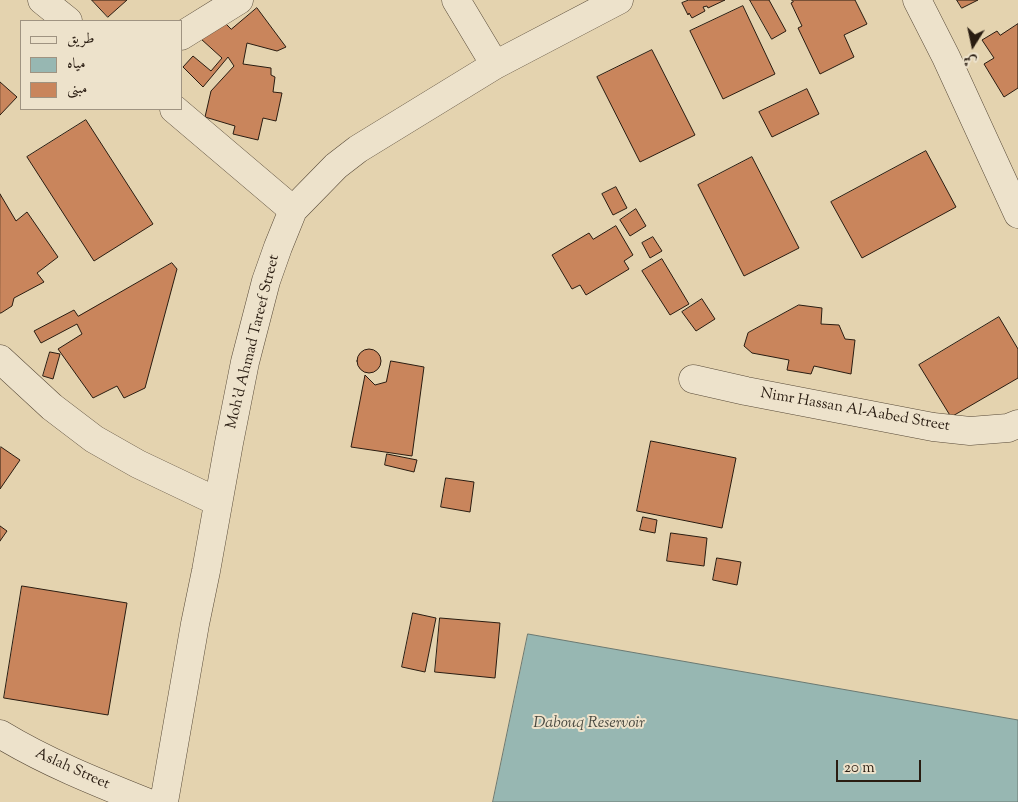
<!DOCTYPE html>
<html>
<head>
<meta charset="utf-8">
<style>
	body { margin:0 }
	#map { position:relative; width:1018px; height:802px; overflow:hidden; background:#e4d3af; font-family:"Sorts Mill Goudy",Amiri,serif }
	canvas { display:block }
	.legend { position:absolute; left:20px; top:20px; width:162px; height:90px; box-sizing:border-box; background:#ede2cb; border:1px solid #9f9381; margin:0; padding:6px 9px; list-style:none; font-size:15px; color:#291c11 }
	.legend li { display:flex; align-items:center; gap:10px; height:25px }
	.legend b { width:25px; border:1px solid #9f9381 }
	.north { position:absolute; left:948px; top:20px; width:50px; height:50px; -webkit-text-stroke:4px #ede2cb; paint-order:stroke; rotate:190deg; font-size:14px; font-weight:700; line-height:20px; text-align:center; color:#291c11 }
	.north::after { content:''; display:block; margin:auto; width:18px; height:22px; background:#291c11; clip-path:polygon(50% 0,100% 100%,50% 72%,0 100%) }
	.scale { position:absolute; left:836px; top:760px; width:85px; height:22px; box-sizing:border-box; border:2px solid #291c11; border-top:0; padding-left:6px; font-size:15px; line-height:18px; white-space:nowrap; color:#291c11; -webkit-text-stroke:4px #ede2cb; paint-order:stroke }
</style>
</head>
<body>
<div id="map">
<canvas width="1018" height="802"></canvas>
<ul class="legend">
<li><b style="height:6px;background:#ede2cb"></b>طريق</li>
<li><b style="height:14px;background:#97b7b2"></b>مياه</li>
<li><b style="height:14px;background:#c9855c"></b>مبنى</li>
</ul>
<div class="north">ش</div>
<div class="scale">20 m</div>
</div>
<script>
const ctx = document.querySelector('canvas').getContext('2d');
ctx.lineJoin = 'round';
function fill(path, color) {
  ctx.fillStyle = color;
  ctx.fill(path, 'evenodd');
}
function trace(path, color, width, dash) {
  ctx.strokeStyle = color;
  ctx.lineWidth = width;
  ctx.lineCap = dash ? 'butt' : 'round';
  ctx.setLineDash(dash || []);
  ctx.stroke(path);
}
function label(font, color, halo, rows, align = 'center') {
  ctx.font = font + ' "Sorts Mill Goudy",serif';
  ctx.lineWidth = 4;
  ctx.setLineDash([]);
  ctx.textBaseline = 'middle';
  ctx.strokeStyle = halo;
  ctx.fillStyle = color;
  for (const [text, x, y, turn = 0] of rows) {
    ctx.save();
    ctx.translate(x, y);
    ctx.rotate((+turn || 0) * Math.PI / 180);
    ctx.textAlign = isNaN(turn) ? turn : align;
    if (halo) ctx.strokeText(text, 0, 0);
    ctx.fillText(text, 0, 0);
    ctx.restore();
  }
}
const water = new Path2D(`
	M528,634l490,86v82h-525z`);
const building = new Path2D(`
	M92,0h35l-19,17z
	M689,0h36l-17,8 -1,-2 -4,1 2,4 -13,7 -3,-5 -1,2 -6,-12z
	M750,0h19l17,31 -14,8z
	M792,0h63l12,24 -23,11 10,22 -34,17 -22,-46 4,-2 -11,-23 2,-1z
	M957,0h21l-16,8z
	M743,6l32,68 -52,25 -33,-68z
	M257,8l29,39 -9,4 -30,-8 -4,21 28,4v7l4,2 -2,15 9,1 -6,28 -13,-3 -5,22 -25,-6 2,-8 -30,-9 6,-26 23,-25 -6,-9 -25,30 -20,-20 10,-11 18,15 11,-13 -21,-19 23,-17 7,7z
	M1018,24v64l-14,9 -20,-33 10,-6 -12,-18 15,-9 3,4z
	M652,50l43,85 -55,27 -43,-85z
	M0,82l17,15 -17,18z
	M807,89l12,25 -47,23 -13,-25z
	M86,120l67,104 -59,37 -67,-104z
	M926,151l30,56 -94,51 -31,-56z
	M752,157l47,91 -55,28 -46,-91z
	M616,187l11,21 -14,7 -11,-21z
	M0,194l16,27 11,-9 31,45 -21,16 7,9 -30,16 -2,8 -11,7h-1z
	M636,209l10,17 -16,10 -10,-16z
	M616,226l17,29 -9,6 5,8 -43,26 -6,-10 -8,4 -20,-34 37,-22 4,6z
	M653,237l9,14 -12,7 -8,-15z
	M662,259l27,45 -19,11 -28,-44z
	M172,263l5,6 -32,119 -21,10 -7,-12 -24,12 -35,-49 24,-15 -5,-10 -36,19 -7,-12 40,-21 4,6z
	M702,299l13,20 -19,12 -14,-19z
	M799,305l23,3 -1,16 18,1 6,14 10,1 -4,34 -37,-8 -3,8 -24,-4 2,-10 -37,-7 -8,-7 4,-13z
	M999,317l19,32v29l-67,39 -32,-52z
	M357 361a12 12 0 1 1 24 0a12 12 0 1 1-24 0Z
	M50,352l10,2 -7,25 -10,-3z
	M391,361l33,6 -12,89 -61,-9 14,-72 10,10 11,-3z
	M651,441l85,17 -14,70 -85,-17z
	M1,447l19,13 -20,29v-41z
	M387,454l30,6 -3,12 -29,-7z
	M446,478l28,4 -4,30 -29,-5z
	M643,517l14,3 -2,13 -15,-3z
	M0,526l7,5 -7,10z
	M671,533l36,5 -3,28 -37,-5z
	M717,558l24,4 -4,23 -24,-5z
	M22,586l105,17 -19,112 -104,-17z
	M413,613l23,5 -11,54 -23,-5z
	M440,618l60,5 -5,55 -60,-6z`);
const minor = new Path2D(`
	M42,0l26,21
	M456,0l39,65
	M917,0l29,57 72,157
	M181,36l58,-36
	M174,109l119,101
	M0,359l52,48 42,32 44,25 80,38
	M693,379l53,12 187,36 37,4 38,-3 10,-4
	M0,734c46,28 96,48 146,68
	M164,802l31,-178 11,-53 23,-128 16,-81 21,-81 12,-34 15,-37 43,-44 22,-17 137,-84 124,-65`);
const streetNames = [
	["Moh'd Ahmad Tareef Street",254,342,-76],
	["Nimr Hassan Al-Aabed Street",855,411,10],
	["Aslah Street",72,770,24]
];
const waterNames = [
	["Dabouq Reservoir",589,724]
];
fill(water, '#97b7b2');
trace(water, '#6b7972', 1);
fill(building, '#c9855c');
trace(building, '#291c11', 1);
trace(minor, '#584a38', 29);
trace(minor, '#ede2cb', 28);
label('15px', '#291c11', '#ede2cb', streetNames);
label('italic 16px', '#4a4a41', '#ede2cb', waterNames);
</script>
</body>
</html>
